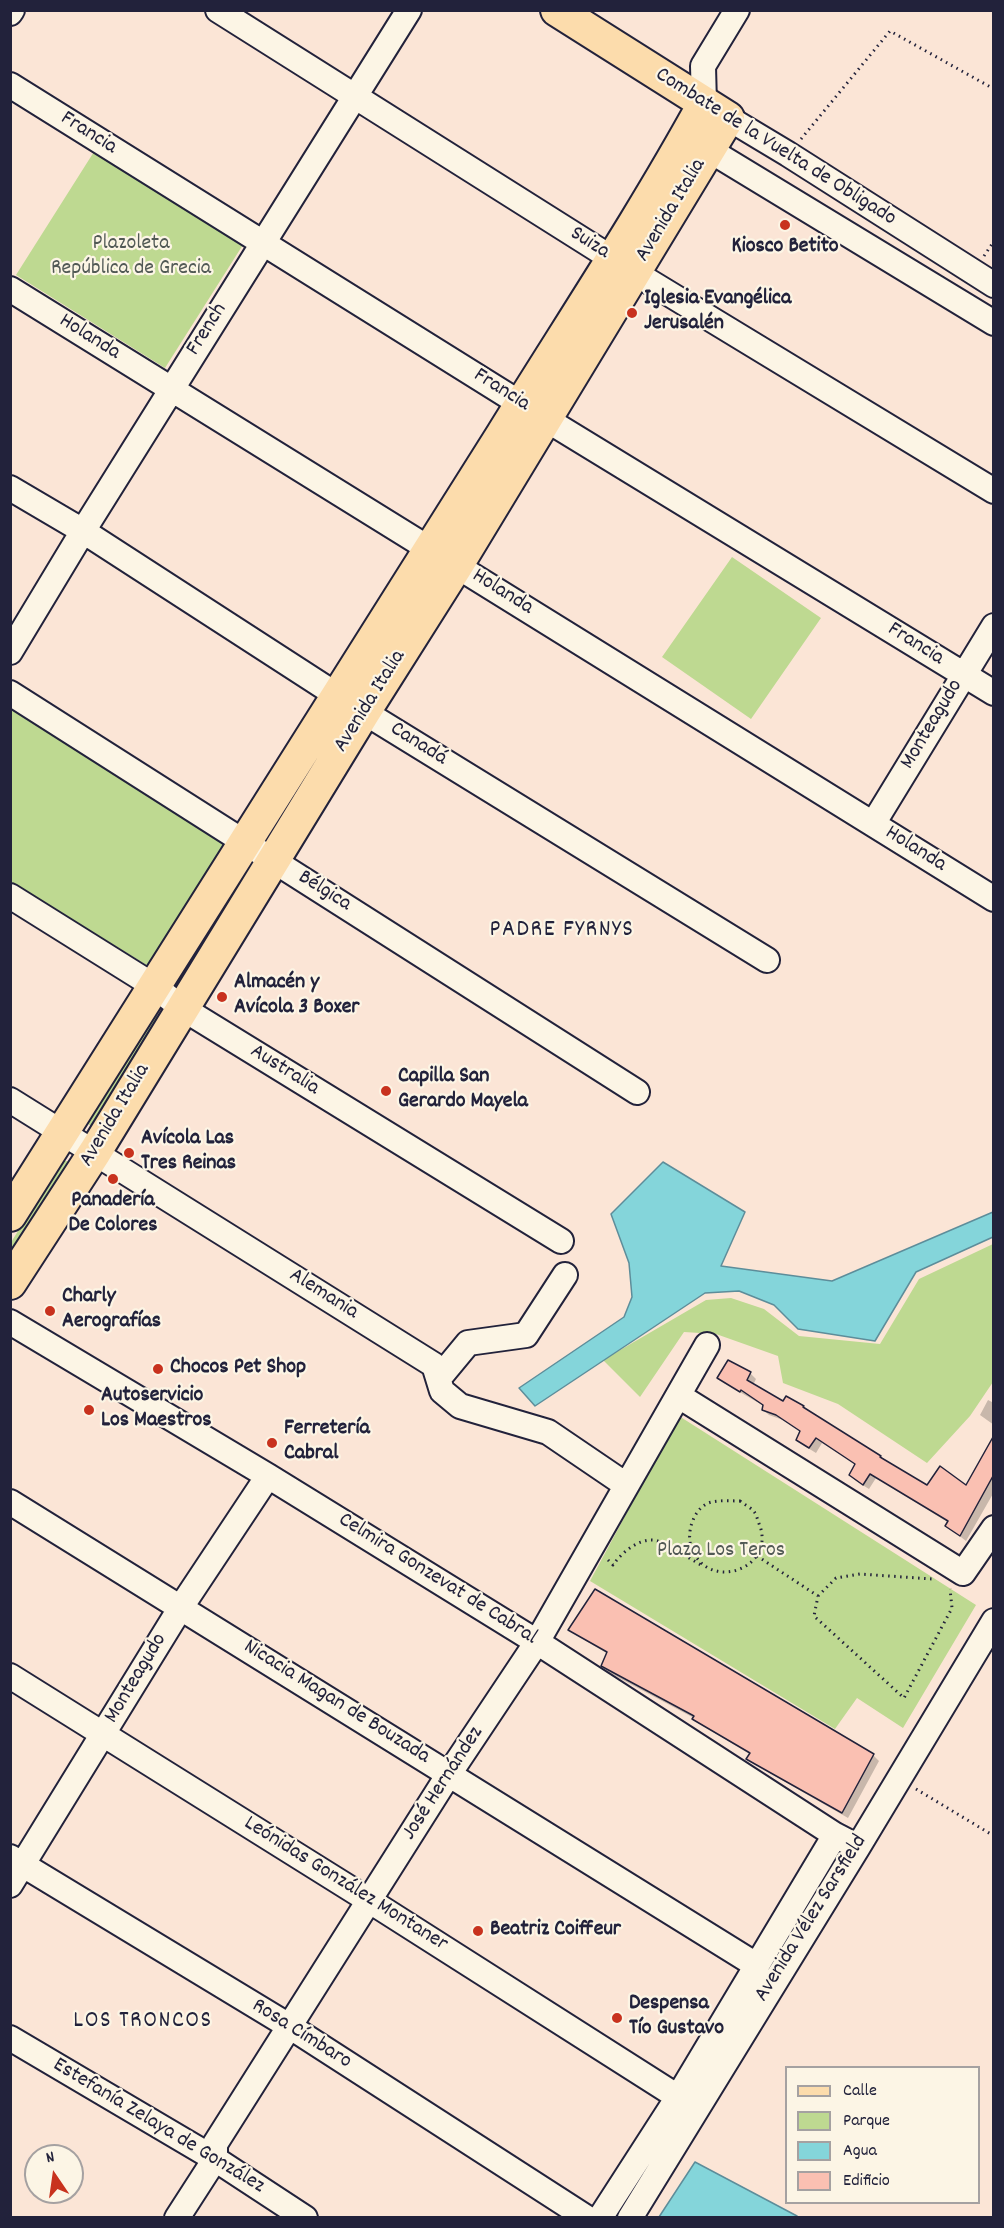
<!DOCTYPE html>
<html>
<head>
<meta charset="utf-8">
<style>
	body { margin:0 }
	#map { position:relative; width:1004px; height:2228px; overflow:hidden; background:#fbe5d6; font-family:Dekko,sans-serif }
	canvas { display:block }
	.frame { position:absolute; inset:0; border:12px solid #22223b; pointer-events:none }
	.legend { position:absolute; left:785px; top:2066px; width:195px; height:138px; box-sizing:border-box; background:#fcf5e5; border:2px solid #a5a1a1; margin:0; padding:8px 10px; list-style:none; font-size:18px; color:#22223b }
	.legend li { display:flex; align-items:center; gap:12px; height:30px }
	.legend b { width:30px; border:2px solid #a5a1a1 }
	.north { position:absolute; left:24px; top:2144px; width:60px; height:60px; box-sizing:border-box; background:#fcf5e5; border:2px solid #a5a1a1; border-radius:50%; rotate:347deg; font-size:16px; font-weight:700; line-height:24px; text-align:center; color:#22223b }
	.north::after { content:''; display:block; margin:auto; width:21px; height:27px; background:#c8321e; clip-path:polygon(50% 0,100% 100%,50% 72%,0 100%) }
</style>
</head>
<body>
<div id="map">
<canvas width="1004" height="2228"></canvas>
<div class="frame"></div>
<ul class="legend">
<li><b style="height:8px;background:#fcdcac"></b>Calle</li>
<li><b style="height:16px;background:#bed991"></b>Parque</li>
<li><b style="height:16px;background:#84d5da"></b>Agua</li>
<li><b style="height:16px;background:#fac0b2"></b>Edificio</li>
</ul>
<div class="north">N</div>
</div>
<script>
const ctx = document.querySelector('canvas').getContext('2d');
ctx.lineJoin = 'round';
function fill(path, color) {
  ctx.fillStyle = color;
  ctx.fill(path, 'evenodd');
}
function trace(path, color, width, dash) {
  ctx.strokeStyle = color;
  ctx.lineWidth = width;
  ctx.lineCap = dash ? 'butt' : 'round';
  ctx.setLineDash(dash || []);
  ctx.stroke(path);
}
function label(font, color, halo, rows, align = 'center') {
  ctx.font = font + ' Dekko,sans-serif';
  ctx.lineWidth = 4.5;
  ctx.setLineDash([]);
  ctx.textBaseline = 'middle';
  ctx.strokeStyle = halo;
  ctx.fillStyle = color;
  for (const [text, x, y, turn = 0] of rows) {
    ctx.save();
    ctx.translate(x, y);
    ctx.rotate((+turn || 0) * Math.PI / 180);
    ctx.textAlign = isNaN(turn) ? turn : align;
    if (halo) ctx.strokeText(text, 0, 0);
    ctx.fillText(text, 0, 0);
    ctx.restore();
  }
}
const green = new Path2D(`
	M97,147l149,93 -81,128 -149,-93z
	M732,557l89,61 -70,101 -89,-62z
	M10,707l222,138 -79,124 -142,-87z
	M246,868l8,2 -67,112 -6,-4 -1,-4z
	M153,1015l8,2 -67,111 -6,-4 -1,-3z
	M62,1160l8,2 -59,94 -1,-12z
	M993,1244v138l-23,34 -43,47 -89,-59 -55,-21 -5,-27 -62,-22 -32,-2 -44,65 -37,-37 103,-60 25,-2 33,11 35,27 81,8 39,-65z
	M679,1416l297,189 -73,123 -46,-30 -22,31 -245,-148z`);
const water = new Path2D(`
	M663,1162l82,50 -24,54 111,15 161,-69v25l-77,35 -41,69 -77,-12 -24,-24 -35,-14 -34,2 -170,113 -16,-18 105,-71 8,-20 -3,-34 -18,-49z
	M695,2162l102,54 1,1h-139z`);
const shadow = new Path2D(`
	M750,1373l6,6 -3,6 31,18 2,-5 17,9 7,6 118,74h39l27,-47v52l-28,49 -19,-15 2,-3 -73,-45 -7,11 -13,-8 -6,-6 7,-10 -35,-22 -6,10 -13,-8 -5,-6 4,-7 -19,-12 -14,-5 -6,-5 1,-4 -40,-23 -5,-6z
	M988,1400l6,3v22l-14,-10z
	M570,1629l303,126 6,6 -31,57 -94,-54 -6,-5 3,-4 -51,-31 -6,-6 -86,-46 -6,-6 6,-12 -32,-19z`);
const building = new Path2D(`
	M728,1360l23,12 -4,8 36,21 3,-5 18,10 -1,1 78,49 -1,1 47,28 13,-19 26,19 27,-48v39l-33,60 -15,-10 3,-5 -78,-47 -7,11 -14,-10 6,-11 -39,-26 -7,10 -13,-8 4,-9 -24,-16 -14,-5 1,-5 -22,-15 -1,2 -23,-14z
	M595,1589l279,165 -32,59 -96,-54 4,-6 -58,-34 2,-3 -93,-50 6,-14 -39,-22z`);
const path = new Path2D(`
	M801,139l89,-108 104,58
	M984,256l10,-15
	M740,1501c5,4 12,7 15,12 2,3 3,9 5,13 15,44 -54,67 -69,20 -5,-15 4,-41 21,-44 9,-2 20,-1 28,-1z
	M757,1556l61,40 -4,20 90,82 48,-90 -2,-19
	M608,1560l5,5c9,-13 28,-29 45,-24 9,2 32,18 43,24
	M818,1596l18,-18 24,-4 72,5
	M916,1789l78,47`);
const minor = new Path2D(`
	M218,10l417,263 359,218
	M10,13l2,-3
	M10,85l511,319 473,289
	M704,104l-1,-38 34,-56
	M728,118l60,36 206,131
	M696,142l298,181
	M10,289l984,610
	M10,488l73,43 255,165 429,264
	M10,652l73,-121 326,-521
	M10,693l627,399
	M873,824l121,-198
	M10,896l144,90 28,22 379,233
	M10,1100l424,265 8,26 18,15 88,26 78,53
	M10,1322l258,154 269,166 298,193 23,12
	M439,1378l29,-35 58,-8 39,-60
	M679,1396l284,177 31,-45
	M10,1502l746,463 2,18 9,9
	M10,1676l360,225 308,196
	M10,1857l279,169 298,192
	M10,1885l171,-278 87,-131
	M10,2038l205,121 90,59
	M177,2218l38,-59v-15l234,-370 88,-132 170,-297
	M600,2218l78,-121 157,-262
	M630,2218l228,-371 136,-226`);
const major = new Path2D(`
	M10,1215c162,-261 329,-519 492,-780 68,-110 140,-218 202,-331
	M10,1283l85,-131 269,-440 93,-147 271,-447 -171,-108`);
const markers = [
	[785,225,6,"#c8321e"],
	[632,313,6,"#c8321e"],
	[222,997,6,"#c8321e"],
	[386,1091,6,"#c8321e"],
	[129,1153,6,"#c8321e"],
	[113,1179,6,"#c8321e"],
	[50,1311,6,"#c8321e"],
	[158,1369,6,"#c8321e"],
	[89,1410,6,"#c8321e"],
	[272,1443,6,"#c8321e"],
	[478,1931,6,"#c8321e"],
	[617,2018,6,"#c8321e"]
];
const streetNames = [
	["Francia",88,134,32],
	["Combate de la Vuelta de Obligado",775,148,32],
	["Avenida Italia",672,211,-59],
	["Suiza",589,244,32],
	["French",208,330,-58],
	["Holanda",89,338,32],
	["Francia",501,391,32],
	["Holanda",502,593,32],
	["Francia",915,645,32],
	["Avenida Italia",371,702,-58],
	["Monteagudo",933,725,-59],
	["Canadá",418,745,32],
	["Holanda",915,850,32],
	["Bélgica",324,892,32],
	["Australia",284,1071,32],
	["Avenida Italia",116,1116,-59],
	["Alemania",323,1295,32],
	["Celmira Gonzevat de Cabral",437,1580,32],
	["Monteagudo",137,1679,-59],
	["Nicacia Magan de Bouzada",336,1703,32],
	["José Hernández",444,1784,-57],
	["Leónidas González Montaner",345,1885,32],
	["Avenida Vélez Sarsfield",812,1919,-58],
	["Rosa Címbaro",301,2035,32],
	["Estefanía Zelaya de González",158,2127,31]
];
const parkNames = [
	["Plazoleta",131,245],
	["República de Grecia",131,270],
	["Plaza Los Teros",721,1552]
];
const poiNames = [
	["Kiosco Betito",785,248,"center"],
	["Iglesia Evangélica",644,300],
	["Jerusalén",644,325],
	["Almacén y",234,984],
	["Avícola 3 Boxer",234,1009],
	["Capilla San",398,1078],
	["Gerardo Mayela",398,1103],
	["Avícola Las",141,1140],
	["Tres Reinas",141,1165],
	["Panadería",113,1202,"center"],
	["De Colores",113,1227,"center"],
	["Charly",62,1298],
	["Aerografías",62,1323],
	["Chocos Pet Shop",170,1369],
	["Autoservicio",101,1397],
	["Los Maestros",101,1422],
	["Ferretería",284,1430],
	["Cabral",284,1455],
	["Beatriz Coiffeur",490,1931],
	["Despensa",629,2005],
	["Tío Gustavo",629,2030]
];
const neighbourhoodNames = [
	["PADRE FYRNYS",562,932],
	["LOS TRONCOS",143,2023]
];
fill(green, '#bed991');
fill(water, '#84d5da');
trace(water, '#5d8d9a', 1.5);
fill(shadow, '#0003');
fill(building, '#fac0b2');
trace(building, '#22223b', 1.5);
trace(minor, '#22223b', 28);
trace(major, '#22223b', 36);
trace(path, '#22223b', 3, [1.5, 4.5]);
trace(minor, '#fcf5e5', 24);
trace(major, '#fcdcac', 32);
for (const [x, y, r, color] of markers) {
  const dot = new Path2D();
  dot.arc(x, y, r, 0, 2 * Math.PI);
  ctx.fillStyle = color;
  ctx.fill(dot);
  trace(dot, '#fcf5e5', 2);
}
label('22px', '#22223b', '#fcf5e5', streetNames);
label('22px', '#515955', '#fcf5e5', parkNames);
label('bold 22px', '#22223b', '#fcf5e5', poiNames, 'left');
ctx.letterSpacing = '1.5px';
label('24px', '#22223b', '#fcf5e5', neighbourhoodNames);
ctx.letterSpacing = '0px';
</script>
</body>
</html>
